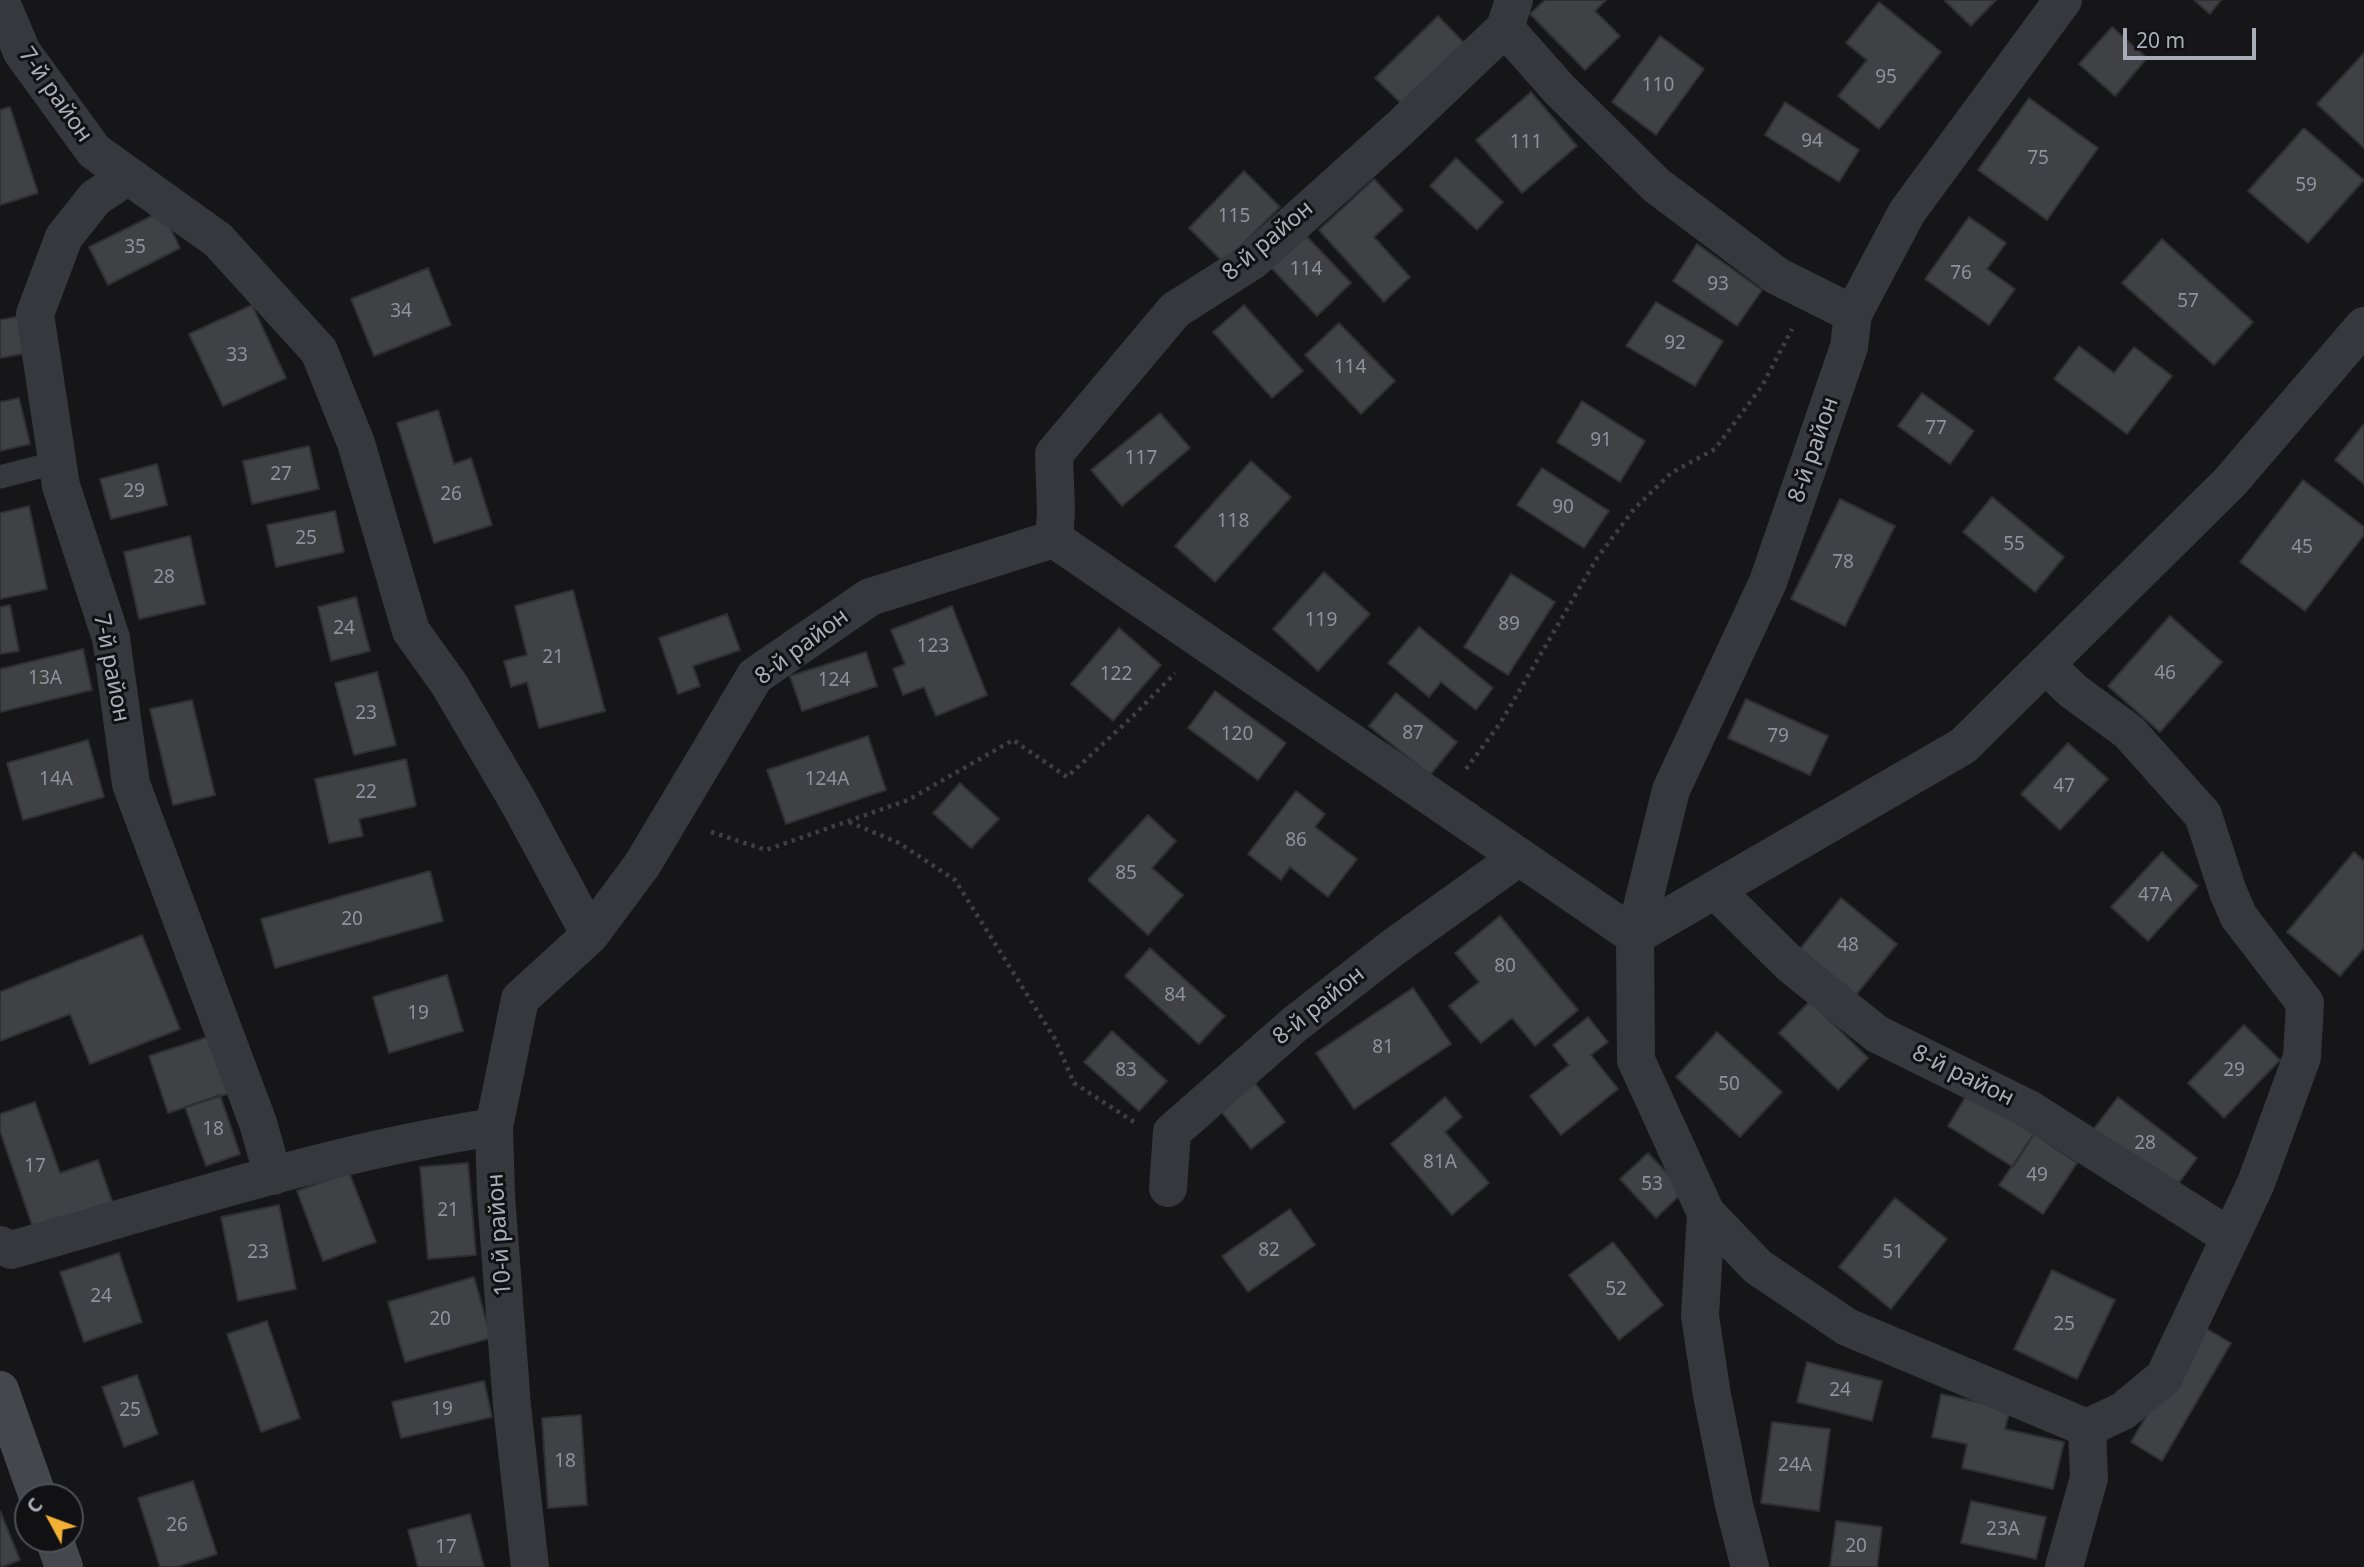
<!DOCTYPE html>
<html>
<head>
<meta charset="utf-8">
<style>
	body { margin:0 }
	#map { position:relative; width:2364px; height:1567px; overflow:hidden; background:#161618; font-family:"Noto Sans",sans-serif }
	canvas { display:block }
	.north { position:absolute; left:14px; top:1483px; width:70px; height:70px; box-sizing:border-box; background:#111113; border:2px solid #4d4f55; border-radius:50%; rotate:311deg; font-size:19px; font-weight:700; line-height:28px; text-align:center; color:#a8adb8 }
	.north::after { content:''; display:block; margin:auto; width:24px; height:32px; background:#f2b134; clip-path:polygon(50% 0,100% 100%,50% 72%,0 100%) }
	.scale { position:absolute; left:2123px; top:28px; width:133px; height:32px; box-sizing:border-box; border:4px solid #a8adb8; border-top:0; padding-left:9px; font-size:21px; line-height:24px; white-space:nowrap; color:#a8adb8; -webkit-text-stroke:5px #111113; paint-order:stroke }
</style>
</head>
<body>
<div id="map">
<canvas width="2364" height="1567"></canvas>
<div class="north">С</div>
<div class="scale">20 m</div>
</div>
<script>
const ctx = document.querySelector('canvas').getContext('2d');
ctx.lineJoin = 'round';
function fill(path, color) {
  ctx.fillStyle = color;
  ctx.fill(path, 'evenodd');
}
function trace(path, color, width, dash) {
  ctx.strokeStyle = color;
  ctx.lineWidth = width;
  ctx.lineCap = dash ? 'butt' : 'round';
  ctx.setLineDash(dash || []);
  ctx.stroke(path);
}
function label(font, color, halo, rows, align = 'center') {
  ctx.font = font + ' "Noto Sans",sans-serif';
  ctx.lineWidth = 6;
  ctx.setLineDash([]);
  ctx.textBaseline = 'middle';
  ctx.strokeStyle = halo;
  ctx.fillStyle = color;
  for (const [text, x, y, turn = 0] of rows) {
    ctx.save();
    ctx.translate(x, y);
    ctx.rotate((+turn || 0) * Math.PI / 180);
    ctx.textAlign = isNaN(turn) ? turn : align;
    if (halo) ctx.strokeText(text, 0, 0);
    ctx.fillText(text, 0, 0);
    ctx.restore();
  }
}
const building = new Path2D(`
	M1545,0h61l-11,11 25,25 -35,34 -55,-56z
	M1944,0h52l-25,26z
	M2194,0h27l-11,14z
	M1879,2l62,50 -62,77 -41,-33 29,-36 -21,-17z
	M1438,16l29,30 -62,61 -30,-29z
	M2112,27l35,31 -32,38 -36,-32z
	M1660,36l44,33 -48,66 -44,-33z
	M2364,53v95l-47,-44z
	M1531,92l46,54 -55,47 -46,-53z
	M2029,98l69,50 -51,72 -69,-50z
	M1785,102l74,48 -20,32 -74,-47z
	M10,107l28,86 -38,12v-95z
	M2304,128l60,52 -56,63 -60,-52z
	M1456,158l47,44 -26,28 -47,-44z
	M1244,171l36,36 -56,56 -35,-35z
	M1374,179l29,31 -29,27 36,40 -26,25 -65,-72z
	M162,211l18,37 -72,37 -19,-38z
	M1969,217l37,26 -19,26 28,20 -26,36 -64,-46z
	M1295,224l56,59 -34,33 -56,-59z
	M2162,239l91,83 -39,43 -92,-82z
	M1697,244l65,46 -25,36 -64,-45z
	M428,268l23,57 -77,31 -23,-57z
	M1656,302l67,39 -28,45 -69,-40z
	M252,305l34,73 -63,28 -34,-72z
	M1244,305l59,66 -31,27 -59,-66z
	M21,316l6,37 -27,5v-38z
	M1339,323l56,58 -34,33 -56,-59z
	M2079,346l35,27 20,-26 38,29 -45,58 -73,-55z
	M1922,393l52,38 -24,33 -52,-38z
	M19,398l11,46 -30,7v-49z
	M1582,401l63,40 -25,41 -63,-40z
	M438,410l16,54 17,-6 21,67 -58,18 -37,-120z
	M1160,413l30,35 -68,58 -31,-36z
	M2364,424v60l-29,-24z
	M309,446l10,43 -67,15 -9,-43z
	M1251,461l40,36 -76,85 -40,-36z
	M157,464l10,41 -56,14 -11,-40z
	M1542,468l67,43 -25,37 -67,-43z
	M2303,480l61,47v8l-59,76 -65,-49z
	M1992,497l72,60 -29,35 -72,-60z
	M1840,499l55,27 -50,100 -54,-27z
	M29,506l18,83 -47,10v-86z
	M335,511l9,41 -68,15 -9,-42z
	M190,536l15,68 -66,15 -15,-67z
	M1324,572l46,42 -52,57 -45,-42z
	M1511,574l44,28 -47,73 -44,-28z
	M573,590l32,121 -66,17 -12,-46 -16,5 -7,-26 23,-6 -12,-49z
	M356,597l14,54 -39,10 -13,-54z
	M10,605l9,46 -19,3v-47z
	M952,606l35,89 -51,21 -12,-29 -21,8 -10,-26 12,-5 -14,-34z
	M727,614l13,36 -47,16 7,20 -22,8 -19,-56z
	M2170,616l52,46 -62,70 -52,-46z
	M1419,627l74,61 -17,22 -35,-28 -12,15 -41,-34z
	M1119,628l42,37 -48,56 -42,-37z
	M83,649l9,41 -92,22v-43z
	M866,652l11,34 -75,25 -12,-35z
	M377,672l19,73 -42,10 -19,-72z
	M1215,691l71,52 -28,37 -70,-52z
	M1396,693l61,49 -27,33 -61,-49z
	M1746,699l82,37 -18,39 -82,-37z
	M192,700l23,95 -42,10 -23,-96z
	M868,736l18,54 -100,34 -19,-54z
	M88,740l16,57 -81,23 -16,-57z
	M2068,743l40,36 -48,51 -39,-36z
	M406,759l10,47 -57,13 4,17 -34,7 -14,-64z
	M960,783l39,36 -28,29 -38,-35z
	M1296,791l29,23 -10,13 42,32 -29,38 -38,-30 -9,13 -33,-26z
	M1148,815l28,26 -24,27 31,27 -35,40 -60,-55z
	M2162,852l36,34 -50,55 -37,-34z
	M2354,852l10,9v87l-24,28 -53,-44z
	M430,871l13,50 -168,47 -14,-49z
	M1841,898l56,46 -41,51 -56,-46z
	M1500,916l78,94 -43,36 -23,-28 -31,25 -32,-37 30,-24 -24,-29z
	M142,935l38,94 -90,35 -20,-50 -70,27v-49z
	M1150,948l75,68 -26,28 -74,-68z
	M447,975l16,56 -74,22 -16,-56z
	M1413,988l38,56 -97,65 -38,-56z
	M1810,1001l58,57 -30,32 -59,-57z
	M1588,1017l20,25 -17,13 27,34 -57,46 -31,-39 39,-31 -16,-20z
	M2244,1025l36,35 -56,58 -36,-35z
	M1112,1031l55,50 -28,30 -55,-49z
	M1717,1032l65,60 -42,45 -64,-60z
	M214,1035l19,57 -65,21 -19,-57z
	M1255,1083l30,39 -34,27 -31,-39z
	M1968,1093l66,41 -21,33 -65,-41z
	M220,1095l20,59 -34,12 -21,-59z
	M1445,1097l17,20 -17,15 44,51 -37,32 -61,-71z
	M2118,1097l79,61 -24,33 -80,-61z
	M35,1102l25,71 38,-13 15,44 -79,27 -34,-100v-17z
	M2034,1134l43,29 -34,51 -44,-29z
	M1648,1153l36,38 -28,27 -36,-39z
	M468,1163l8,92 -48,4 -8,-92z
	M349,1172l27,70 -53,19 -26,-70z
	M1895,1198l52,41 -56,70 -52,-42z
	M279,1205l17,84 -58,12 -17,-84z
	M1290,1209l25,36 -67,47 -26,-36z
	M1613,1242l50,63 -44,35 -50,-65z
	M119,1253l23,69 -58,20 -24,-70z
	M2052,1270l63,30 -38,79 -63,-30z
	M474,1277l17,61 -86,24 -17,-60z
	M267,1321l33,97 -39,14 -34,-98z
	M2200,1325l31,18 -69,118 -31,-19z
	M1807,1362l75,19 -10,40 -75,-19z
	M137,1375l21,59 -34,13 -22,-60z
	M484,1381l8,36 -91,21 -9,-36z
	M1941,1394l69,15 -5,20 59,13 -11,47 -91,-21 5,-24 -35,-7z
	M581,1415l6,90 -39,3 -6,-90z
	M1772,1422l58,7 -11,82 -58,-8z
	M193,1481l24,73 -40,13h-17l-22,-69z
	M1971,1501l75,16 -10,42 -75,-16z
	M0,1511l20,49 -18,7h-2z
	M470,1514l14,53h-66l-10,-37z
	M1836,1521l46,6 -5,40h-47z`);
const path = new Path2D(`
	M1466,769l35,-47 96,-164 37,-49 37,-36 44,-24 47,-63 30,-57
	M849,822l50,21 56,37 100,159 19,44 60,39
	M711,832l55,18 142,-50 105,-60 54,37 64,-59 44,-45`);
const lane = new Path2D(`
	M0,477l58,-15`);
const street = new Path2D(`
	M0,0l22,52 72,99 124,89 101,111 37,92 55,188 38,53 70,119 71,132
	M1505,28l54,61 97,96 121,91 76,38
	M128,176l-33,22 -31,39 -29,77 26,172 50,152 20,146 127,339 15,53
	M1054,539l2,-27 -2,-58 121,-144 77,-49 148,-133 105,-100 9,-28
	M2046,665l27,26 56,41 74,83 25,77 11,25 66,86 -3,54 -46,126 -92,194 -41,34 -36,17
	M1715,890l76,75 86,69 152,75 201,128
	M1168,1188l4,-56 123,-108 96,-75 128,-92
	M1706,1213l52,54 89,60 240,101 2,50 -25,89
	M0,1245l11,5c160,-45 320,-98 483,-123
	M530,1567l-18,-161 -16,-210 -2,-69 26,-128 70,-64 52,-70 113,-189 115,-79 184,-58 581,397 36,-146 97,-208 81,-235 4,-33 54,-102 156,-212
	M1750,1567l-16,-62 -22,-110 -12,-79 6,-103 -70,-153 -1,-124 328,-190 267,-264 134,-156`);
const secondary = new Path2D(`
	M0,1390l38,107
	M54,1539l10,28`);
const numberNames = [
	["95",1886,78],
	["110",1658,86],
	["94",1812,142],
	["111",1526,143],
	["75",2038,159],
	["59",2306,186],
	["115",1234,217],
	["35",135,248],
	["114",1306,270],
	["76",1961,274],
	["93",1718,285],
	["57",2188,302],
	["34",401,312],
	["92",1675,344],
	["33",237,356],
	["114",1350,368],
	["77",1936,429],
	["91",1601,441],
	["117",1141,459],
	["27",281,475],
	["29",134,492],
	["26",451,495],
	["90",1563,508],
	["118",1233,522],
	["25",306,539],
	["55",2014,545],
	["45",2302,548],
	["78",1843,563],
	["28",164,578],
	["119",1321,621],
	["89",1509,625],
	["24",344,629],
	["123",933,647],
	["21",553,658],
	["46",2165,674],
	["122",1116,675],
	["13А",45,679],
	["124",834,681],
	["23",366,714],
	["87",1413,734],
	["120",1237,735],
	["79",1778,737],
	["14А",56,780],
	["124А",827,780],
	["47",2064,787],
	["22",366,793],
	["86",1296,841],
	["85",1126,874],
	["47А",2155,896],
	["20",352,920],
	["48",1848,946],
	["80",1505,967],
	["84",1175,996],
	["19",418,1014],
	["81",1383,1048],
	["83",1126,1071],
	["29",2234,1071],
	["50",1729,1085],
	["18",213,1130],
	["28",2145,1144],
	["81А",1440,1163],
	["17",35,1167],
	["49",2037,1176],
	["53",1652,1185],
	["21",448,1211],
	["82",1269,1251],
	["23",258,1253],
	["51",1893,1253],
	["52",1616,1290],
	["24",101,1297],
	["20",440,1320],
	["25",2064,1325],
	["24",1840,1391],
	["19",442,1410],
	["25",130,1411],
	["18",565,1462],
	["24А",1795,1466],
	["26",177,1526],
	["23А",2003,1530],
	["20",1856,1547],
	["17",446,1548]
];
const streetNames = [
	["7-й район",55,95,55],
	["8-й район",1268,241,-40],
	["8-й район",1814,450,-71],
	["8-й район",802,647,-37],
	["7-й район",111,668,79],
	["8-й район",1319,1006,-39],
	["8-й район",1963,1076,26],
	["10-й район",500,1235,-94]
];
fill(building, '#404145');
trace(building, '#303034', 2);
trace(path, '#3d3f44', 4.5, [3.5, 5]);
trace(lane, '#37383d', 23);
trace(street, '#37383d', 38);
trace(secondary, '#45474d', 38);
label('19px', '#8e929b', null, numberNames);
label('23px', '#a8adb8', '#111113', streetNames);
</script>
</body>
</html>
